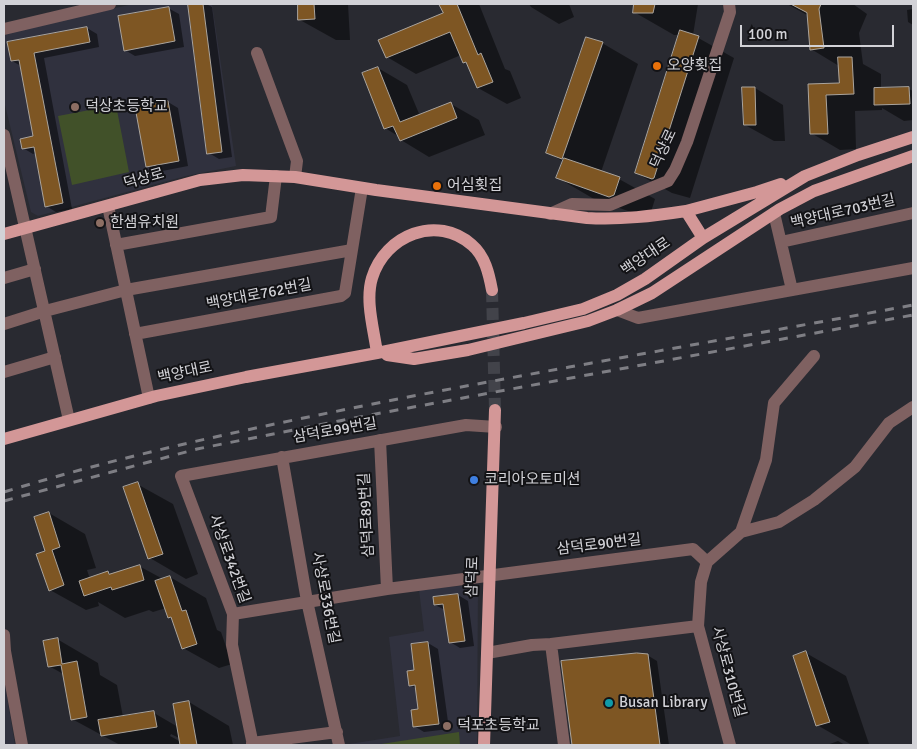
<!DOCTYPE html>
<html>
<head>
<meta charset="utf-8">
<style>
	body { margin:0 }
	#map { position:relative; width:917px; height:749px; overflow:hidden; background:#292a31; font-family:Signika,sans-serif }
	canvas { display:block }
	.frame { position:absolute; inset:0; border:5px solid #d2d2d7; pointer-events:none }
	.scale { position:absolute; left:740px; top:25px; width:154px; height:22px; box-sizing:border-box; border:2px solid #d2d2d7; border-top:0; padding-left:6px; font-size:15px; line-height:18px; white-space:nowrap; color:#d2d2d7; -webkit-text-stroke:4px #131316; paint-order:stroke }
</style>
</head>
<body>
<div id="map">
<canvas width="917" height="749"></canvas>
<div class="frame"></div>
<div class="scale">100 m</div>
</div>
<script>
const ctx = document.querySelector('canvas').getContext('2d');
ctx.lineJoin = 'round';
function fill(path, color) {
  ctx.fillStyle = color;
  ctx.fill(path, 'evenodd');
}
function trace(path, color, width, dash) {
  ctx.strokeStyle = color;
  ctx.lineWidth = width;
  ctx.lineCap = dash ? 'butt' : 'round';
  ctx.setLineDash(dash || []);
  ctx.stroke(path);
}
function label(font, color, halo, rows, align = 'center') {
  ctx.font = font + ' Signika,"Noto Sans KR",sans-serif';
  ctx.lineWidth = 4;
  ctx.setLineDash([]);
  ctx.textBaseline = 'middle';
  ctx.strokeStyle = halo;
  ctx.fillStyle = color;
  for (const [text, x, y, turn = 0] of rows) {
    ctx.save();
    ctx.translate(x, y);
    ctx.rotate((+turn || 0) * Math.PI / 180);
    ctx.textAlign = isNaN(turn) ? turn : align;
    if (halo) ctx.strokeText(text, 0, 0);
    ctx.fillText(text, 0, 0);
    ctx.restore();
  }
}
const built = new Path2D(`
	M133,4h79l24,162 -50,10 -148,40 -7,-4 -27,-111v-68z
	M478,584l-1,161h-134l57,-9 -11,-99 35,-6 -5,-41z
	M4,678l11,67h-11z`);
const green = new Path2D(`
	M116,105l13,67 -57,13 -14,-69z
	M459,732l1,13h-85z`);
const shadow = new Path2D(`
	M189,4h17l6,3 20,150 -13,2 -10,-6z
	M299,4h49l2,36h-14l-36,-20z
	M441,4h38l26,65 5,2 11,27 -14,6 -29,-16 -10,-24 -4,-2 -3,-7 -45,19 -29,-17 58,-43z
	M529,4h40l5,13 -15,7 -28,-17z
	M635,4h63l-5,31 41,23 -44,140 -18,-5 -36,-20 43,-138h-5l-40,-23z
	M787,4h66l14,10 -8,19 4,31 18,10v15h28l4,2v29l-9,1 -22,-13v2l-27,1 1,38 -16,1 -29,-17 -2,-47 31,-2 -1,-18 -28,-17 -2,-33z
	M168,8l11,6 5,33 -49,9 -10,-6z
	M913,9v16l-5,-3 -1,-12z
	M87,28l10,6 2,13 -55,11 28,151 -16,3 -10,-6 -10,-53 -3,1 -10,-6 12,-10 -14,-72 -9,-5z
	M602,43l36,21 -37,108 18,7 36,20 -5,16 -5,2 -51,-18 -36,-21 6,-16 -16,-9z
	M378,68l29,17 13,31 31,-12 28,16 6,15 -56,22 -28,-17 -3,-4 -13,-8z
	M755,88l28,17 2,36h-11l-29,-16z
	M168,102l10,6 10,58 -31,6 -10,-6z
	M137,484l36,20 25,70 -12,5 -36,-21z
	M49,513l36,21 11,34 -9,2 3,9 18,-6 4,2 27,-9 24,13 7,-2 36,21 11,32 4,2 11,32 -13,4 -36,-20 -9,-28 -5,-3 -3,-9 -13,4 -4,-2 -24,8 -27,-16 1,4 -13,4 -36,-20 -3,-39z
	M458,595l10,6 6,45 -14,2 -10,-6 -5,-32 -10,-5z
	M57,639l41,24 2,12 17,10 6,32 31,-4 24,14 11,-25 40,24 4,19h-113l-48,-26 -7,-44 -16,-9zM171,734l10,5v3l-11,-6z
	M428,643l10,6 11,80 -25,3 -10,-6 6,-16 -3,-21 -7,-4z
	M806,653l40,23 23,68 -17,1 -35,-20z
	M647,655l10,6 12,84h-96z
	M838,741l7,4h-18z`);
const building = new Path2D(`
	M188,4h15l19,148 -15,2z
	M298,4h16l1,15 -17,1z
	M439,4h18l21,51 3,-2 12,29 -16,6 -11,-26 -3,1 -13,-31 -64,26 -8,-18 65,-27z
	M634,4h21l-2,9h-20z
	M791,4h30l-2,5 5,39 -14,2 -3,-37z
	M169,7l6,34 -51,10 -6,-35z
	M87,27l3,15 -56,11 29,150 -18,4 -11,-60 -12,2 -2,-10 13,-3 -14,-76 -8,1 -4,-19z
	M680,30l19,6 -45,142 -2,1 -17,-6z
	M586,37l17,5 -41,117 -16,-6z
	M838,57h14l2,37 -28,1 2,39h-18l-2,-50 31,-1z
	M378,67l22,55 51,-20 6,16 -57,23 -7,-15 -9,3 -22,-56z
	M742,87h13l1,38h-12z
	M909,87l1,17 -36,1v-17z
	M168,101l11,60 -33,6 -11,-60z
	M564,158l56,19 -6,18 -5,2 -53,-19z
	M138,482l25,72 -15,5 -25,-72z
	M49,512l11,35 -8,3 12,35 -15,6 -13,-37 9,-3 -11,-34z
	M140,565l4,15 -32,10 -1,-3 -27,9 -5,-15 29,-10 1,3z
	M170,576l12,35 4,-1 11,34 -15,5 -11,-32 -3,1 -13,-37z
	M458,594l7,47 -16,2 -6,-39 -9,1 -1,-8z
	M58,638l4,26 15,-3 10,56 -16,3 -10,-55 -13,2 -5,-26z
	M428,642l11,82 -26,3 -2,-17 7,-1 -3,-24 -6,1 -2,-15 7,-1 -3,-26z
	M806,651l24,71 -14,4 -23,-70z
	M637,653l11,1 12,91h-88l-11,-84z
	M189,701l8,44h-17l-7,-41z
	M154,711l3,16 -56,9 -3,-16z`);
const majorTunnel = new Path2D(`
	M492,290l3,120`);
const minor = new Path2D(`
	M4,29l106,-25
	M257,53l40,108 -2,16
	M4,135l65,285
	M108,206l41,192
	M774,213l18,77
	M550,214l22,-10 38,1 58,-24 7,-11 12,-28 43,-130 -1,-8
	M781,242l132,-29
	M116,245l155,-28 5,-41
	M4,278l31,-9
	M617,310l21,8 275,-50
	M4,324l41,-13 81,-21 226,-40
	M135,334l206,-38 4,-3 17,-105
	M4,372l51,-15
	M380,440l7,149
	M282,457l25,144 32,144
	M741,532l25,-72 8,-57 40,-47
	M233,614l154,-25 306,-40 14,13
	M4,635l1,16 17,94
	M551,644l13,101
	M487,653l45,-8 19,-1 147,-18
	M252,743l85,-11
	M253,745l-21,-100 1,-31 -52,-138 285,-51 30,2
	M730,745l-32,-119 3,-44 6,-20 34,-30 38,-10 35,-22 41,-33 34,-44 24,-16`);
const major = new Path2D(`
	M686,211l71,-19 24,-8
	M4,234l196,-54 43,-5 52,2 81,13 211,28c34,2 66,-2 99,-7l17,27
	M377,353c-3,-23 -12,-52 -5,-75 13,-43 65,-64 100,-33 13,11 17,29 20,45
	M387,355l27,4 54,-9 120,-29 29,-11 35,-17 128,-84 34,-18 99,-35
	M4,439l152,-43 90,-19 131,-24 147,-30 59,-14 34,-14 28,-16 58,-41 102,-62 53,-21 55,-18
	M484,745l11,-335`);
const rail = new Path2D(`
	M4,492c133,-41 268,-68 404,-95 168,-32 337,-61 505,-92
	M4,501l193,-52 157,-31 559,-103`);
const markers = [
	[657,66,5,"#e8710a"],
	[75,107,5,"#8d6e63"],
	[437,186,5,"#e8710a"],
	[100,223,5,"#8d6e63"],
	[474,480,5,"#3f7fe0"],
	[609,703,5,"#0f9aa8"],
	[447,726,5,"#8d6e63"]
];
const poiNames = [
	["오양횟집",667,66],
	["덕상초등학교",85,107],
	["어심횟집",447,186],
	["한샘유치원",110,223],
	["코리아오토미션",484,480],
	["Busan Library",619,703],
	["덕포초등학교",457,726]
];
const streetNames = [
	["덕상로",664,149,-65],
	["덕상로",144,179,-16],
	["백양대로703번길",843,212,-13],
	["백양대로",646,257,-34],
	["백양대로762번길",259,295,-11],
	["백양대로",185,373,-12],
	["삼덕로99번길",335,431,-10],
	["삼덕로89번길",367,515,-93],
	["삼덕로90번길",599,545,-7],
	["사상로342번길",229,559,70],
	["삼덕로",473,577,-88],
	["사상로336번길",325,598,79],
	["사상로310번길",728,672,75]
];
fill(built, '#30313e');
fill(green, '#415129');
fill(shadow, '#0007');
fill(building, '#7e5623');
trace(building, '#aaa49d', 1);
trace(majorTunnel, '#42434a', 12, [12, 6]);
trace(minor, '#7f6161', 12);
trace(major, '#d39797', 12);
trace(rail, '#7e7e84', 3, [9, 9]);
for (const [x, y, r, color] of markers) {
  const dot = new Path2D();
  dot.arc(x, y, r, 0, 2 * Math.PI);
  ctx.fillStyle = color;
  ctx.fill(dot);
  trace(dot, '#131316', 2);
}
label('15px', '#d2d2d7', '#131316', poiNames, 'left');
label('15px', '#d2d2d7', '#131316', streetNames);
</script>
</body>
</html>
